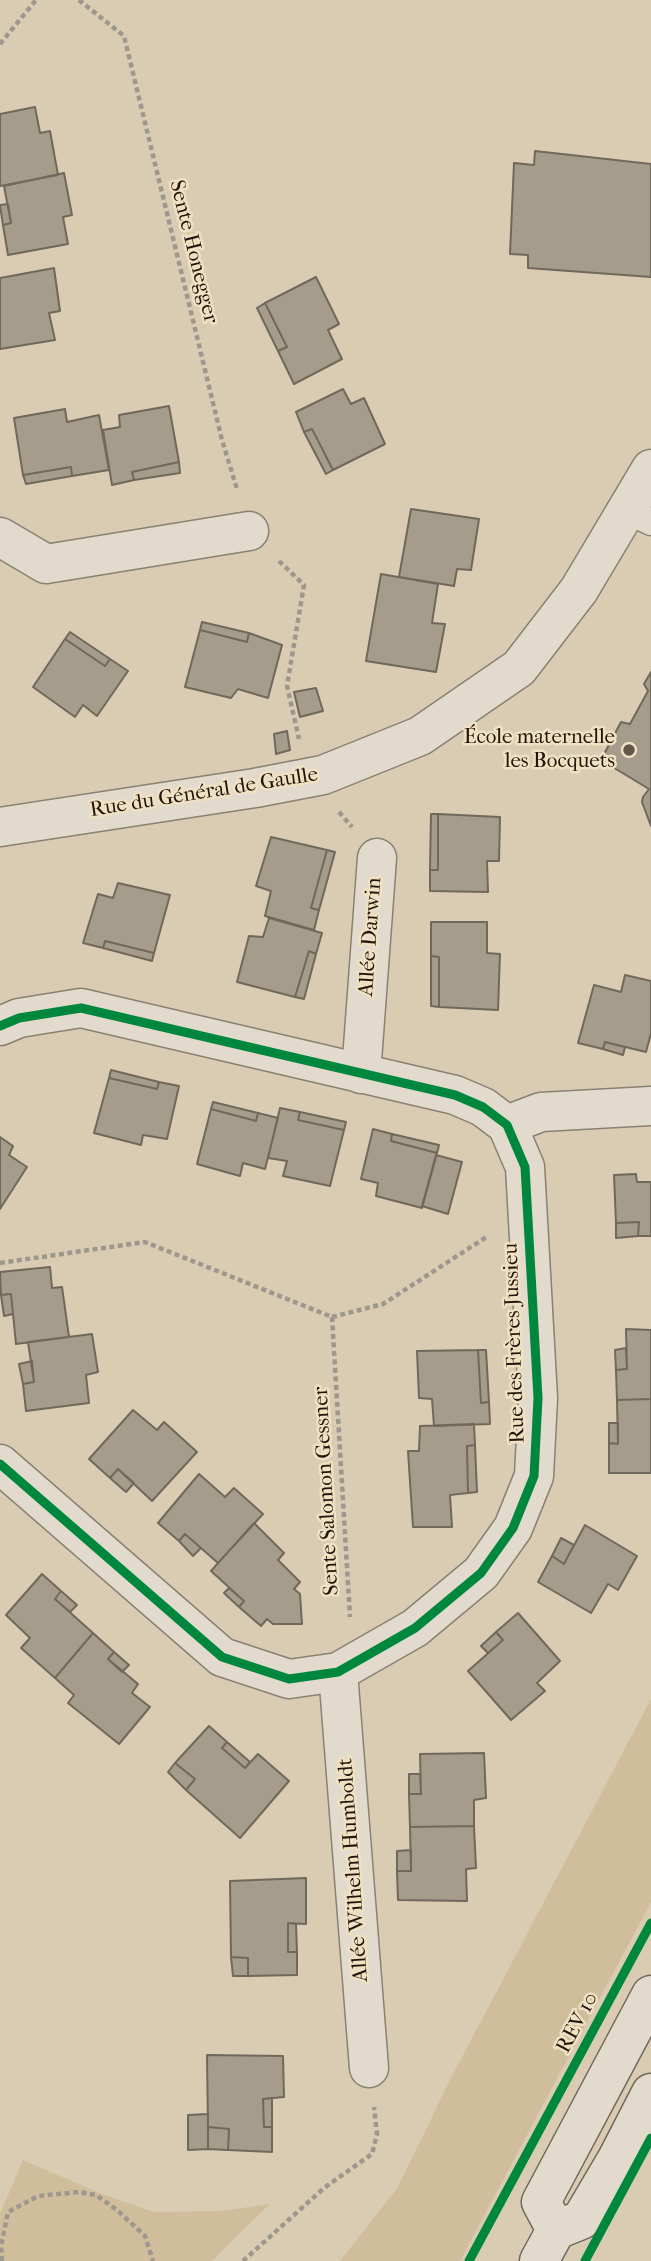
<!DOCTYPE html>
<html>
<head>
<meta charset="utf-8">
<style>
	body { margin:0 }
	canvas { display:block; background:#daccb3 }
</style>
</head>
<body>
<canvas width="651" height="2261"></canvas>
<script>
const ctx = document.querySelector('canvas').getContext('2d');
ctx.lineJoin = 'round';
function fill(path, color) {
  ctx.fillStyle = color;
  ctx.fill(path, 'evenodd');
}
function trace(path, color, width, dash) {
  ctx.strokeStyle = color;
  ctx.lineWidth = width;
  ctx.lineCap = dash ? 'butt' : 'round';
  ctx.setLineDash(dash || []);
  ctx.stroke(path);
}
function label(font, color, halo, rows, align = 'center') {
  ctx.font = font + ' "IM FELL French Canon",serif';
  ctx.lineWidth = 5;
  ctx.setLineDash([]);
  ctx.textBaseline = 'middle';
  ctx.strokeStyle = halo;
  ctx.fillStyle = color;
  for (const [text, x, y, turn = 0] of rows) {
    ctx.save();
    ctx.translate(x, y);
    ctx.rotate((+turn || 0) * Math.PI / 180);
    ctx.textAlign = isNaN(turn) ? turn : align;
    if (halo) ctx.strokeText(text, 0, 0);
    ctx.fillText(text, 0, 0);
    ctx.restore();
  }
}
const green = new Path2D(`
	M651,1699v203l-191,359h-120l58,-74 53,-109z
	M23,2160l79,34 52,18 67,-1 49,-7 -58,57h-212v-47z`);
const building = new Path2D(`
	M35,107l5,26 10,-2 8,44 -58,11v-72z
	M535,151l116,13v113l-123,-9v-13l-18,-1 4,-91 20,2z
	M64,173l8,42 -9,2 5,27 -60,11 -5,-30 8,-2 -7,-37z
	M8,204l3,19 -8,2 -3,-20z
	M54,268l6,43 -11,2 6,27 -55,9v-71z
	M316,277l23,47 -11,6 14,29 -48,25 -16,-33 9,-4 -22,-44z
	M265,303l22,44 -9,4 -21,-43z
	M343,389l8,15 13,-6 21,46 -52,26 -21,-41 -8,3 -8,-20z
	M169,406l10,56 -47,10 2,8 -22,5 -9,-55 17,-3 -1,-12z
	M65,409l2,13 32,-7 10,55 -37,6 -1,-9 -48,8 -9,-57z
	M312,429l21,41 -7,4 -22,-42z
	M179,462l1,11 -46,7 -2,-8z
	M71,467l1,9 -46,8 -3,-9z
	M411,509l68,10 -8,51 -14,-1 -3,17 -55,-9z
	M381,574l57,10 -6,39 13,1 -9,48 -70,-11z
	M202,622l47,11 -2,9 -47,-12z
	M200,630l47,12 2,-9 33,12 -14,53 -30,-9 -7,9 -46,-11z
	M70,632l40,27 -5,7 -40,-27z
	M65,639l40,27 5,-7 18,12 -31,45 -14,-11 -8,12 -42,-30z
	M651,672v154l-9,-24 1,-5 6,-8 -48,-29 20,-38 9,2 18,-33 -4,-7z
	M316,688l7,23 -23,6 -6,-25z
	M287,731l3,19 -14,4 -2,-20z
	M431,814h7v56h-8z
	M438,814l62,3 -1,44h-12l1,31 -58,-1v-21h8z
	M271,837l56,13 -16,58 8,2 -5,20 -49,-14 6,-25 -15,-5z
	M327,850l8,2 -16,58 -8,-2z
	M118,883l52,12 -16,58 -49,-12 -2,7 -20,-5 15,-49 15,4z
	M269,918l53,15 -6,21 -7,-3 -14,46 -58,-15 12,-46 14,1z
	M431,922h56v31l13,1 -2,56 -59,-3v-50l-8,-1z
	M105,941l49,12 -2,8 -49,-13z
	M309,951l7,3 -12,45 -9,-2z
	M431,956l8,1v50l-8,-1z
	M625,975l26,6v52l-5,19 -41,-10 -2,7 -25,-6 16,-58 27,7z
	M605,1042l20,5 -2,8 -20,-6z
	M111,1070l48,12 -2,7 -48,-11z
	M109,1078l48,11 2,-7 20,4 -12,53 -24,-4 -2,10 -47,-12z
	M213,1102l45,11 -2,8 -45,-12z
	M280,1108l20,4 -2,8 46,10 -14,56 -47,-10 4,-15 -19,-3z
	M211,1109l45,12 2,-8 20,5 -13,51 -22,-6 -3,13 -43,-12z
	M300,1112l46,10 -2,8 -46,-10z
	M373,1129l19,5 -1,7 46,12 -15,55 -46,-12 2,-13 -17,-4z
	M392,1134l47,11 -2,8 -46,-12z
	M0,1137l13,9 -4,9 18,12 -27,42z
	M436,1155l26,7 -14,52 -26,-8z
	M636,1174l1,8h14v54h-13l1,-14 -23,1 -2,-48z
	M639,1222l-1,14 -22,2v-15z
	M50,1267l2,21 10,-1 7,50 -53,7 -5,-50 -10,1 -1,-23z
	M11,1294l2,20 -9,2 -3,-21z
	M626,1329l25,1v69l-34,1 -1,-30 11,-1z
	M92,1334l6,38 -12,3 3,28 -63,8 -3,-27 11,-2 -6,-40z
	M626,1348l1,21 -11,1 -1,-20z
	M478,1350h8l3,52 -8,1z
	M478,1350l3,53 8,-1 1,22 -56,2 -2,-27 -13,-1 -2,-47z
	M32,1361l2,21 -11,2 -4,-20z
	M651,1399v74h-42v-30l9,1 -1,-44z
	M133,1410l24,20 7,-8 33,30 -45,49 -34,-32 -8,9 -21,-19z
	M609,1423h9v21l-9,-1z
	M474,1424l1,21 -8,1 1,47 -18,2 2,32h-39l-5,-76h11l1,-25z
	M475,1445l2,47 -9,1 -1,-47z
	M118,1469l16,14 -8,9 -16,-14z
	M199,1474l26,23 9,-9 29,26 -45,49 -33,-29 -6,7 -21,-18z
	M254,1523l30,30 -6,7 22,22 -6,7 6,5 2,30h-29l-6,-5 -6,7 -22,-19 5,-6 -33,-30z
	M585,1525l52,31 -19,34 -10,-6 -17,29 -53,-31 14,-26 12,8z
	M185,1534l16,14 -8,8 -14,-15z
	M561,1538l13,7 -10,19 -12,-8z
	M42,1574l19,17 -6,8 38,34 -38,45 -34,-30 9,-10 -24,-23z
	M229,1588l15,13 -5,6 -15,-14z
	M61,1591l16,14 -7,7 -15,-13z
	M518,1613l42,48 -23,22 8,8 -34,29 -43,-49 35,-31 -7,-8z
	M496,1632l7,8 -15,13 -7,-7z
	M93,1633l21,19 -6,7 30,25 -6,9 18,14 -31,37 -51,-41 6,-8 -19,-17z
	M114,1652l15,13 -7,7 -14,-13z
	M209,1726l18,16 -5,6 23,20 13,-14 31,27 -49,57 -54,-48 9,-11 -20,-16z
	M227,1742l23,20 -5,6 -23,-20z
	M484,1753l2,45 -12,2v26l-64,1 -1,-33h12l-1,-40z
	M175,1763l20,16 -9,11 -18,-18z
	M409,1774h11l1,20h-12z
	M474,1826l2,42 -10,1 1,32 -69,-1 -1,-29h14l-1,-44z
	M411,1850v21h-14v-20z
	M306,1878v46l-18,-1v29h9v23l-49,1v-18l-17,-1 -1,-76z
	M288,1923l8,1 1,28h-9z
	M231,1957l17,1v18h-15z
	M207,2055l76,1 1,41 -21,2 1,28h8v25l-44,-2 1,-21 -21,-2z
	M272,2098v29h-8l-1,-28z
	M208,2114v35l-20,1v-35z
	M208,2127l21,2 -1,21 -20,-1z`);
const path = new Path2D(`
	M79,0l45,36 98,404 15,49
	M0,44l36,-44
	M279,561l25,24 -17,101 12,53
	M339,812l13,15
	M0,1263l145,-21 187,75
	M332,1317l18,300
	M332,1317l51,-13 105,-68
	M2,2261l-1,-15 7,-34 30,-16 41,-4 17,3 21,15 28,26 8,25
	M243,2261l81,-73 48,-34 5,-20 -3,-27`);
const service = new Path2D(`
	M626,510l25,12`);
const minor = new Path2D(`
	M0,537l46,27 203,-33
	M0,827l255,-39 68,-13 97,-39 99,-68 60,-78 72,-121
	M0,1026l19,-8 62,-10 374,87 28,12 24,18 18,42 13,231 -4,78 -21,52 -32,45 -66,55 -77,44 -49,7 -67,-22 -222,-193
	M361,1074l16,-216
	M507,1125l34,-13 110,-6
	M338,1672l31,396`);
const secondary = new Path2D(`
	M556,2230l-15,-28 110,-207
	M539,2261l17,-31 25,-10 36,-61 34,-66`);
const cycleway = new Path2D(`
	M0,1026l19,-8 62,-10 374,87 28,12 24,18 18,42 13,231 -4,78 -21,52 -32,45 -66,55 -77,44 -49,7 -67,-22 -222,-193
	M469,2261l182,-338
	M585,2261l66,-123`);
const markers = [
	[629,750,7,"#625648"]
];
const streetNames = [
	["Sente Honegger",193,252,76],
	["Rue du Général de Gaulle",204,793,-9],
	["Allée Darwin",371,937,-86],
	["Rue des Frères Jussieu",515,1343,-92],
	["Sente Salomon Gessner",327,1491,-93],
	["Allée Wilhelm Humboldt",354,1870,-94],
	["REV 10",578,2023,-62]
];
const poiNames = [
	["École maternelle",615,738],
	["les Bocquets",615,762]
];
fill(green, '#d0bd9c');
fill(building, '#a69c8b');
trace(building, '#71685c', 2);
trace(service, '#8a8172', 29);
trace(minor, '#8a8172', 41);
trace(secondary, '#71685c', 41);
trace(path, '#9e978d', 4.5, [5, 3.5]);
trace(service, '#e1dacd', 26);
trace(minor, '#e1dacd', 38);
trace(secondary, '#e1dacd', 38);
trace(cycleway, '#00873e', 9);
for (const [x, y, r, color] of markers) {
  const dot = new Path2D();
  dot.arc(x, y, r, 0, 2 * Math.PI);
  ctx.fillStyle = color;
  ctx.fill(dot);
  trace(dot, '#f1e1c3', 2.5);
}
label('21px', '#21160e', '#f1e1c3', streetNames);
label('21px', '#21160e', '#f1e1c3', poiNames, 'right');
</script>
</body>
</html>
